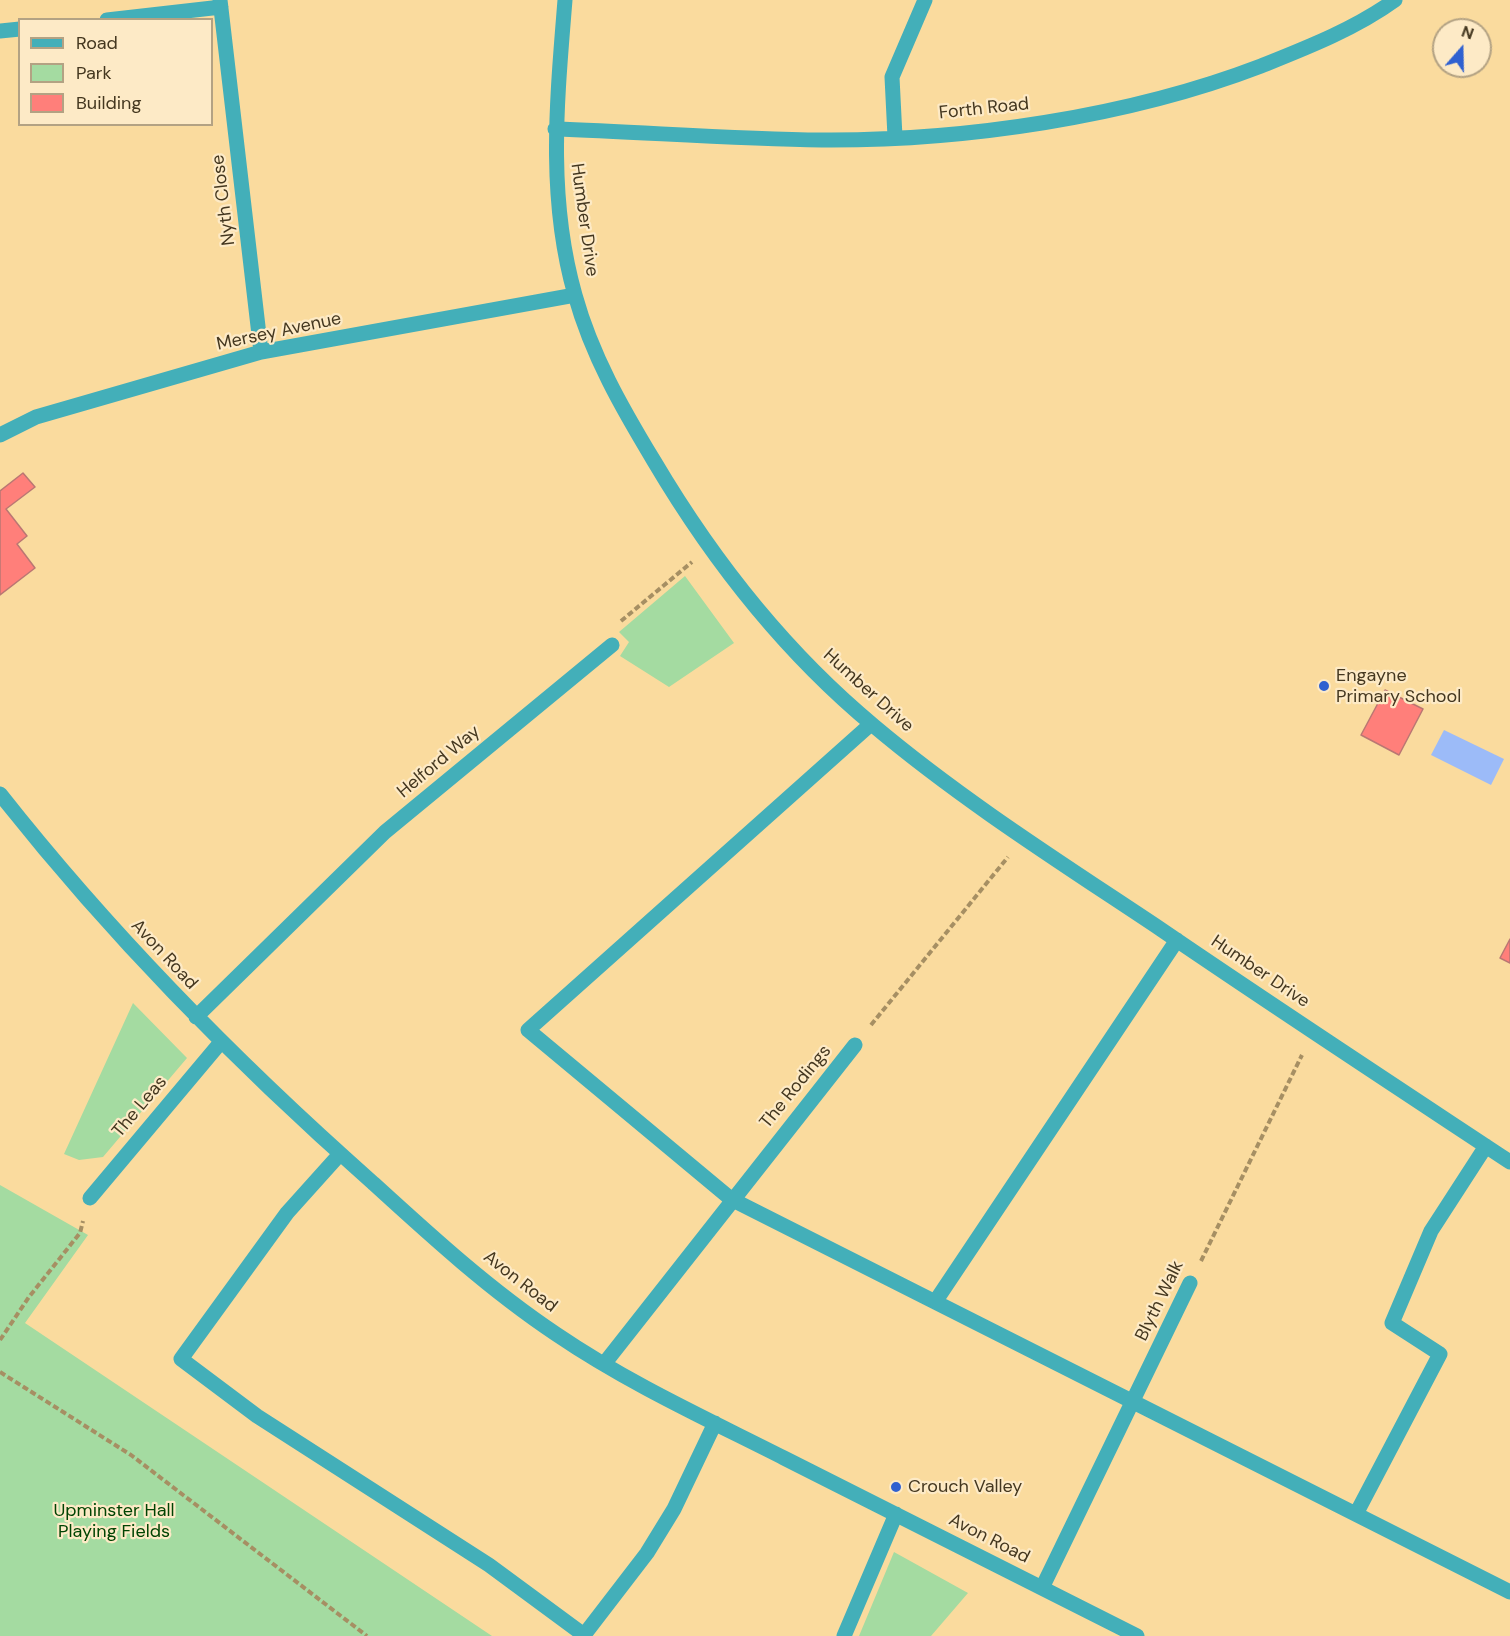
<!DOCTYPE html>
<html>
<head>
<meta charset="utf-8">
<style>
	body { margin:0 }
	#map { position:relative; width:1510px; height:1636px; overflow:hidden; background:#fadb9e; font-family:"DM Sans",sans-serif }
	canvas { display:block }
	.legend { position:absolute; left:18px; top:18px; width:195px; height:108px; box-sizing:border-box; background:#fdeac6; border:2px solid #b3a283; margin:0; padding:8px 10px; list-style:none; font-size:18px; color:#44371f }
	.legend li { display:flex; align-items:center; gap:12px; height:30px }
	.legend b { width:30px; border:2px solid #b3a283 }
	.north { position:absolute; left:1432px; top:18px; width:60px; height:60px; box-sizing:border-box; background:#fdeac6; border:2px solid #b3a283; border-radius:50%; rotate:20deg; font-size:16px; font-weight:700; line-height:24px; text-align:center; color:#44371f }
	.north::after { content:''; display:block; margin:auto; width:21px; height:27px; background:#3061d0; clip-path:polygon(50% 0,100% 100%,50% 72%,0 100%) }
</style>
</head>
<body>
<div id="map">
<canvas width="1510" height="1636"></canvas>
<ul class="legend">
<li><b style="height:8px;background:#43afb9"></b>Road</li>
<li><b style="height:16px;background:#a4dba1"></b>Park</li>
<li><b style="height:16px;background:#ff7f7a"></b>Building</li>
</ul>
<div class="north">N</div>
</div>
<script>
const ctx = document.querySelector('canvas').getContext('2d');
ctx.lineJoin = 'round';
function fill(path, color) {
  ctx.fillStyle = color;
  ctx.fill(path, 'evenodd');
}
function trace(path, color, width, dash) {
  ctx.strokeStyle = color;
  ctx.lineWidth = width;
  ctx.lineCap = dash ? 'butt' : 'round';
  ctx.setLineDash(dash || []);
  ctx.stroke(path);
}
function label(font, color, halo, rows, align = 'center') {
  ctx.font = font + ' "DM Sans",sans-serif';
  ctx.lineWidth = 4.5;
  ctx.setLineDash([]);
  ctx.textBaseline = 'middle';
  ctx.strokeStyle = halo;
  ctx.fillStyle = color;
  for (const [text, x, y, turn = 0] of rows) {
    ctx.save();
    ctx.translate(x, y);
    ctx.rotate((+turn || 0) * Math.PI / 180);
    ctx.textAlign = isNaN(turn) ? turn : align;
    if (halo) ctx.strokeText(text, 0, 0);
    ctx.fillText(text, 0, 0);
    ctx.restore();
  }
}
const green = new Path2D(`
	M685,576l49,67 -65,44 -49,-31 9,-14 -10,-10z
	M133,1003l54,55 -84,99 -24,3 -15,-6z
	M0,1185l88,50 -63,88 467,313h-492z
	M894,1552l74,41 -37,43h-72z`);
const water = new Path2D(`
	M1444,730l60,29 -13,26 -60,-30z`);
const building = new Path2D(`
	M23,473l12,14 -29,22 21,27 -10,8 18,24 -35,27v-104z
	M1385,690l38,19 -24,46 -38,-20z
	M1510,939v24l-10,-5z`);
const path = new Path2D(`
	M621,621l71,-59
	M871,1025l137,-168
	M1201,1261l101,-206
	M0,1340l29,-43 51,-64 3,-12
	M0,1372l131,83 236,181`);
const minor = new Path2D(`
	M220,0l41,352
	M565,0c-8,100 -18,197 10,295 17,61 47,113 79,166 58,98 132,192 220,265 88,74 186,136 282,200 117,80 236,158 354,236
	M107,20l114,-13
	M0,31l20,-2
	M555,129c89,3 178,10 267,11 142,1 306,-23 439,-74 45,-18 94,-37 134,-66
	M895,137l-3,-60 33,-77
	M0,435l36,-18 225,-65 314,-57
	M871,724l-343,306 203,169 779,393
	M0,794c112,142 237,269 373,389 58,53 117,107 183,151 72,49 151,85 228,124 118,59 235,119 353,178
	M196,1017l189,-185 227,-187
	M340,1154l-53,59 -106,146 76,57 232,149 95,70 63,-82 27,-44 41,-86
	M90,1198l131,-156
	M935,1302l242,-362
	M604,1364l251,-319
	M1356,1514l84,-160 -48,-31 39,-92 55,-85
	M1042,1588l148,-305
	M844,1636l52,-122`);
const markers = [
	[1324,686,6,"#3061d0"],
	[896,1487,6,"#3061d0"]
];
const streetNames = [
	["Forth Road",984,109,-6],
	["Nyth Close",224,200,-97],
	["Humber Drive",584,220,82],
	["Mersey Avenue",279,332,-12],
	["Humber Drive",868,691,42],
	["Helford Way",439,762,-40],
	["Avon Road",164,955,47],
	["Humber Drive",1260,972,34],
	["The Rodings",796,1087,-51],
	["The Leas",140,1107,-50],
	["Avon Road",520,1282,38],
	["Blyth Walk",1160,1301,-64],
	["Avon Road",989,1539,27]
];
const poiNames = [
	["Engayne",1336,676],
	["Primary School",1336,697],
	["Crouch Valley",908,1487]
];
const parkNames = [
	["Upminster Hall",114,1511],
	["Playing Fields",114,1532]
];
fill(green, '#a4dba1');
fill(water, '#9cbbf8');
fill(building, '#ff7f7a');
trace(building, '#ba7773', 1.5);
trace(path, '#a68f63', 4, [6, 3]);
trace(minor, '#43afb9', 15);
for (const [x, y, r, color] of markers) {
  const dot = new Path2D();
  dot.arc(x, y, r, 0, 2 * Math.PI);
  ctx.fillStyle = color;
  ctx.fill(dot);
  trace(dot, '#fdeac6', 2);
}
label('18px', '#44371f', '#fdeac6', streetNames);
label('18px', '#44371f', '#fdeac6', poiNames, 'left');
label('18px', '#004403', '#fdeac6', parkNames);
</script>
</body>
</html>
